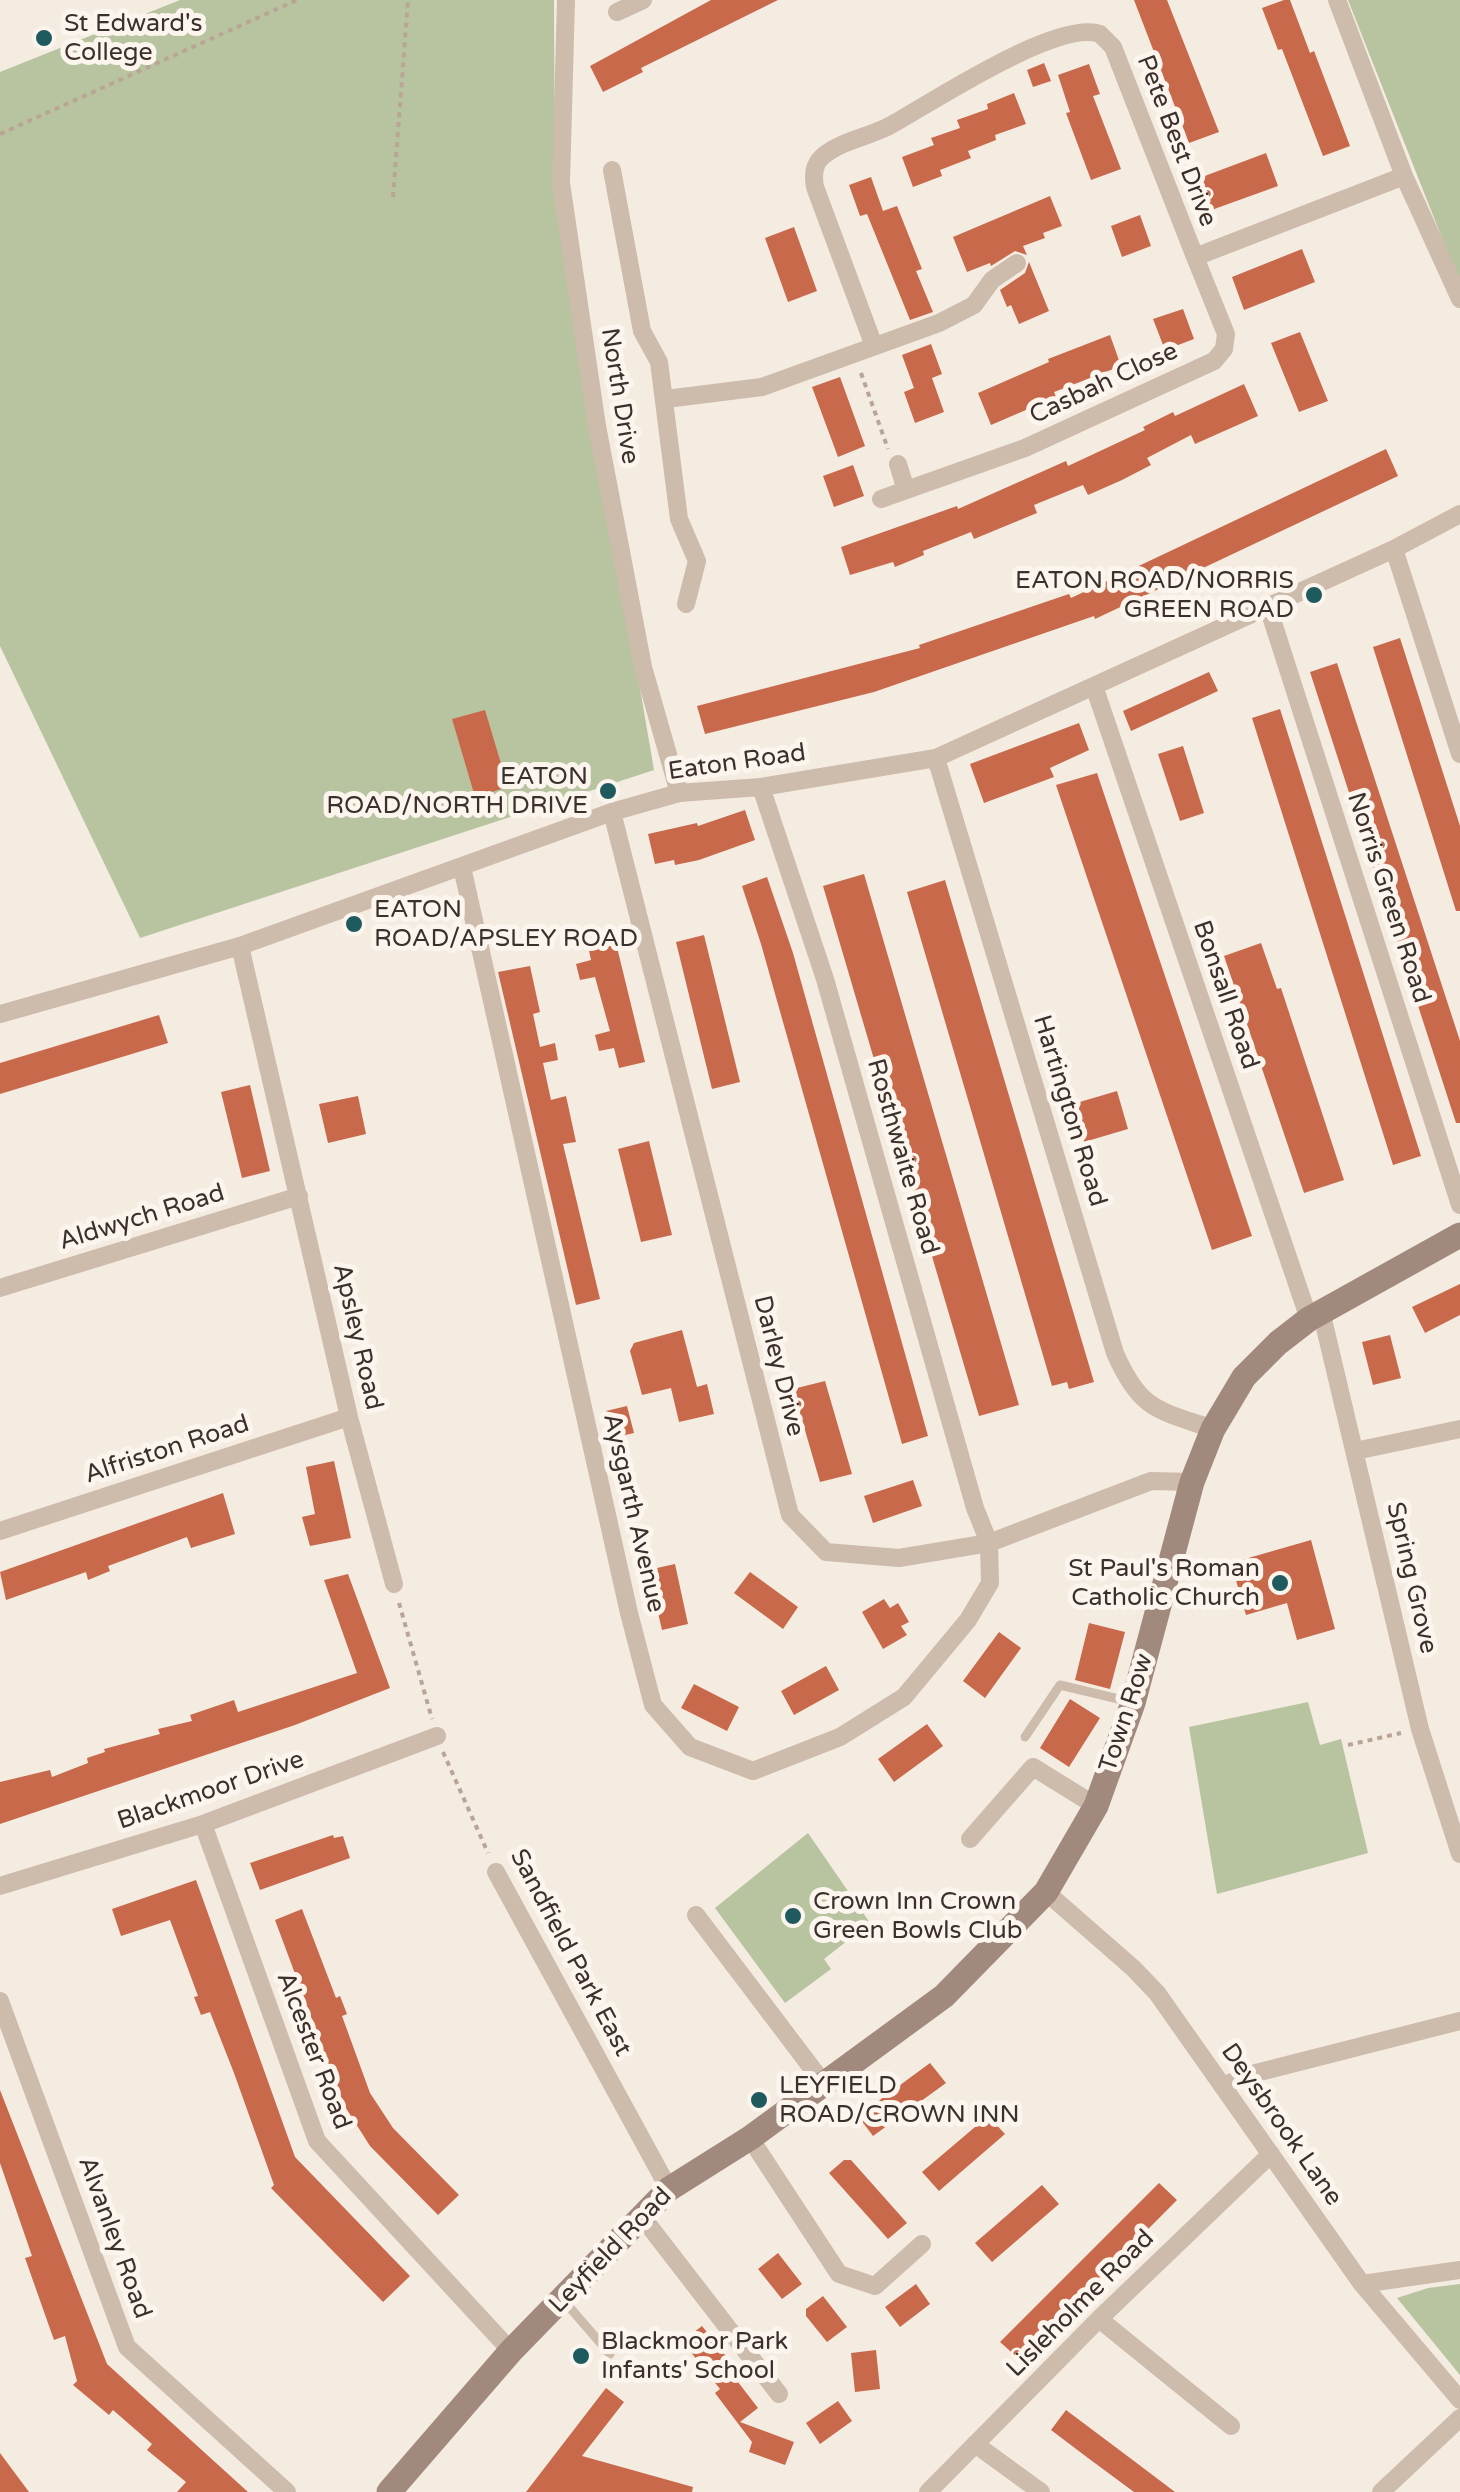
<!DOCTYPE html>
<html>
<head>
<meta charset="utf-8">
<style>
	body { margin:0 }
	canvas { display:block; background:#f4ebe1 }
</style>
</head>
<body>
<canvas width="1460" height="2492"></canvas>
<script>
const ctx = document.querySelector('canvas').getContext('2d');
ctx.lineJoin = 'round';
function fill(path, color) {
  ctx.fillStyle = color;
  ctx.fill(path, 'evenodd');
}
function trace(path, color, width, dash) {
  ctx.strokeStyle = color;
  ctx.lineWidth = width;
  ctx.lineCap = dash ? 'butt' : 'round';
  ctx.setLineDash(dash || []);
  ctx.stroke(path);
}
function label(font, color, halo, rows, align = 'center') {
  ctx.font = font + ' "Varela Round",sans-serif';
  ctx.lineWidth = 10;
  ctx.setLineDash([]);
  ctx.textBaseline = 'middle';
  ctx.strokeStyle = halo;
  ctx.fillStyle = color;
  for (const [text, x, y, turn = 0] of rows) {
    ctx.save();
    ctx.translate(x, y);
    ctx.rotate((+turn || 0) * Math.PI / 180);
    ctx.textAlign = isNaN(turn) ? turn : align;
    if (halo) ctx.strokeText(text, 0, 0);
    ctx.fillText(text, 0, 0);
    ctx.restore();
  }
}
const green = new Path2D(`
	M180,0h374l1,194 99,576 -514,168 -140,-292v-574z
	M1348,0h112v281l-7,-15z
	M1308,1702l12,43 21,-6 27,114 -151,41 -28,-167z
	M808,1833l62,90 -46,36 7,10 -46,34 -70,-95z
	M1460,2284v91l-63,-77 31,-10z`);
const building = new Path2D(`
	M711,0h67l-137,68 2,4 -40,20 -13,-26z
	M1134,0h33l52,132 -30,11z
	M1284,0h6l20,53 4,-2 36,95 -27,10 -41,-107 -4,1 -16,-42z
	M1044,63l7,18 -18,6 -6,-17z
	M1089,64l11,30 -7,2 28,73 -30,11 -25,-67 4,-1 -12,-37z
	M1014,93l12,31 -31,11 1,5 -28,11 3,7 -31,12 2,6 -29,11 -11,-30 32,-12 -3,-7 29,-10 -3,-8 31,-11 -1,-5z
	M1266,153l12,33 -72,26 -12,-32z
	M871,177l12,34 14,-5 25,63 -6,2 17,41 -23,8 -43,-106 -7,2 -11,-31z
	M1050,196l12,30 -19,7 2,5 -22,8 4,9 -12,-4 -24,15 -1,-3 -23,9 -14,-35z
	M1140,215l11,31 -29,11 -11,-31z
	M794,227l23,64 -29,11 -23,-64z
	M1302,249l13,33 -71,28 -12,-33z
	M1029,262l20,49 -30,13 -8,-19 -4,2 -7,-17 25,-17z
	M1183,309l11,30 -29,11 -12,-31z
	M1300,332l28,69 -29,11 -28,-69z
	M1110,335l11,31 -67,26 2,5 -65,28 -13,-32 71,-31 -1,-3z
	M931,344l11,30 -10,4 12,34 -29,11 -11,-31 10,-4 -12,-33z
	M840,377l25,69 -27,11 -26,-70z
	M1244,384l14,32 -63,28 -4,-9 -44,23 4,7 -29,15 -34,15 -5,-10 -49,20 3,8 -63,26 -3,-7 -48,19 1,4 -29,12 -2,-5 -43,13 -9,-28 116,-41 1,3 108,-48 2,5 77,-36 -2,-3 30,-15 2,4z
	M1386,449l12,27 -303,143 -1,-3 -220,76 -169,42 -8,-28 223,-58 -1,-3 150,-51 2,4z
	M853,465l11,31 -30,11 -11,-31z
	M1400,638l60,188v85h-4l-83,-264z
	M1337,663l123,378v82h-4l-146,-451z
	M1209,672l9,19 -87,40 -8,-20z
	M1280,709l141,447 -28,9 -141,-447z
	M485,710l23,77 -33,10 -23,-78z
	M1079,723l10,27 -39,18 4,9 -70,26 -14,-39z
	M1183,746l21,67 -24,8 -22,-67z
	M1097,773l155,463 -40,14 -156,-465z
	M745,810l10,30 -56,20 -24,5 -1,-5 -19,4 -7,-30 49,-11 1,3z
	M864,874l155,531 -40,11 -156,-530z
	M767,877l26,76 135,483 -26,8 -141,-500 -19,-58z
	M945,880l149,502 -25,7 -2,-7 -15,4 -145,-494z
	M614,935l31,127 -26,6 -5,-20 -15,3 -4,-16 15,-4 -15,-54 -15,3 -4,-16 15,-4 -4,-19z
	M704,935l36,147 -28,7 -36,-147z
	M1261,943l16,46 4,-1 63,192 -40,13 -80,-237z
	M530,966l10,46 -7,2 7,33 15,-4 3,17 -15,3 8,37 15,-4 2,9 8,37 -13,2 37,155 -24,6 -78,-333z
	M159,1015l9,28 -168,51v-31z
	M250,1085l20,86 -28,7 -21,-86z
	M1117,1091l11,38 -44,13 -11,-38z
	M358,1096l8,38 -38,9 -9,-39z
	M649,1141l23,94 -31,7 -23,-93z
	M1460,1284v31l-35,18 -13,-26z
	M682,1330l15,57 10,-3 7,30 -35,8 -8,-34 -29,7 -12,-44 4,-8z
	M1390,1335l11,43 -28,7 -11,-43z
	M825,1381l27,93 -32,8 -27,-93z
	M627,1406l7,27 -22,5 -6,-27z
	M334,1461l17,77 -41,8 -8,-29 13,-3 -9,-47z
	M913,1480l9,26 -49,17 -9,-27z
	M223,1493l12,41 -44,14 -4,-11 -79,29 2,5 -22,9 -2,-8 -80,28 -6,-28z
	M1311,1540l24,89 -38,11 -10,-37 -41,12 -15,-52z
	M675,1564l13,60 -26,6 -14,-60z
	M750,1572l48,35 -15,22 -49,-36z
	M348,1574l42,114 -95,37 -295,99v-42l50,-12 2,7 36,-14 -1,-5 18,-6 -1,-3 56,-15 -2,-5 34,-8 -2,-6 44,-15 4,12 119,-39 -33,-93z
	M884,1599l6,9 8,-5 11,19 -8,4 6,9 -24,14 -21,-37z
	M1089,1623l36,9 -15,57 -35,-9z
	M999,1632l22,16 -36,50 -22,-17z
	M826,1666l13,24 -45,25 -13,-24z
	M694,1684l45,23 -12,24 -46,-23z
	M1070,1699l30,19 -31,49 -29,-19z
	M927,1724l16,22 -49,36 -16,-23z
	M333,1835l1,3 9,-2 7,22 -90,32 -10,-27z
	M196,1880l99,277 115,119 -27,26 -112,-114 3,-3 -40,-112 -24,-61 -9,3 -7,-18 4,-1 -28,-76 -49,16 -9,-27z
	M302,1909l34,89 4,-2 7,18 -5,2 28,77 23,35 66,67 -21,20 -68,-69 -26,-41 -69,-185z
	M930,2063l16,20 -73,53 -15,-20z
	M0,2090l107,274 141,128h-71l9,-10 -39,-32 5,-6 -39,-34 -4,5 -36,-30 4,-4 -12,-45 -11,4 -29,-82 7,-2 -32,-93z
	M988,2116l17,18 -66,57 -17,-19z
	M844,2160h7l56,63 -19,16 -59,-66z
	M1159,2183l18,17 -158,159 -19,-17z
	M1042,2185l17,19 -67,58 -17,-19z
	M778,2253l24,31 -20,15 -24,-30z
	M916,2284l14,20 -30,23 -15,-20z
	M823,2296l24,31 -20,15 -21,-26v-7z
	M702,2326l24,30 -5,4 37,48 -18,14 54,20 -9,23 -36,-13 3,-10 -37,-49 5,-4 -38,-48z
	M876,2350l4,39 -25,3 -4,-39z
	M606,2388l18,14 -42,54 111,31 -1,5h-166z
	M838,2401l14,20 -32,23 -14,-21z
	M1066,2410l68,51 41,31h-41l-46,-34 -37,-28z
	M0,2453l29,39h-29z`);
const path = new Path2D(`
	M0,134l297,-134
	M393,197l15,-197
	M861,373l27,76
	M399,1603l33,116
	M1348,1745l53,-12
	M443,1752l45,101`);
const lane = new Path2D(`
	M1025,1737l35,-52 71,17
	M565,2302l45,52`);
const street = new Path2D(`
	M566,0l-5,183 36,243 46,241 36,126
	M1337,0l67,176 56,123
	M617,12l26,-12
	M612,170l30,161 17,31 20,157 18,42 -11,43
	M874,346l-59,-159c-2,-11 -2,-21 6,-29 17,-17 49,-21 70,-33 40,-22 166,-106 209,-91l13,13 82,210 209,-81
	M666,399l96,-12 177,-64 35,-18 18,-25 25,-17
	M898,464l8,26
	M881,499l144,-51 189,-87 10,-12 2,-15 -31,-77
	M1394,549l66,205
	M1268,607l192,598
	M1094,686l215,633
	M936,758l179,595c25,57 42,57 98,76
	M612,812l178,703 36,37 73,6 90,-15 162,-62 41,1
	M462,867l167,746 24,92 37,42 63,24 87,-34 64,-40 64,-77 22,-37 -1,-40 -14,-35 -150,-529 -64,-192
	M240,946l109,471 45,167
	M0,1014l240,-68 372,-134 67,-19 82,-6 175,-29 458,-209 66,-35
	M0,1288l299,-92
	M1321,1311l99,418 40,125
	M1355,1451l105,-22
	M0,1531l349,-114
	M203,1824l114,317 194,210
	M970,1839l63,-72 63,39
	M496,1872l173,317
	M0,1886l203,-62 234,-88
	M1046,1892l87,76 24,25 205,291 98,116
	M696,1915l128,169
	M0,2001l127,346 160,145
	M1223,2086l25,-11 212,-54
	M750,2138l89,136 36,12 47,-42
	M643,2218l136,176
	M1362,2284l98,-14
	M1099,2319l132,107
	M975,2444l66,48
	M928,2492l171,-173 172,-165
	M1381,2492l79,-74`);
const secondary = new Path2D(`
	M389,2492l122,-141 158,-162 81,-51 194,-142 102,-104 50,-86 37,-103 59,-221 21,-53 31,-52 34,-34 31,-24 151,-84`);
const markers = [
	[44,38,10,"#1f5a5e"],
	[1314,595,10,"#1f5a5e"],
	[608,791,10,"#1f5a5e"],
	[354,924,10,"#1f5a5e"],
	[1280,1583,10,"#1f5a5e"],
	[793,1916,10,"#1f5a5e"],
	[759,2100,10,"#1f5a5e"],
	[581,2356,10,"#1f5a5e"]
];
const poiNames = [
	["St Edward's",64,24],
	["College",64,53],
	["EATON ROAD/NORRIS",1294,581,"right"],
	["GREEN ROAD",1294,610,"right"],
	["EATON",588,777,"right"],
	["ROAD/NORTH DRIVE",588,806,"right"],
	["EATON",374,910],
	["ROAD/APSLEY ROAD",374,939],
	["St Paul's Roman",1260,1569,"right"],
	["Catholic Church",1260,1598,"right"],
	["Crown Inn Crown",813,1902],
	["Green Bowls Club",813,1931],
	["LEYFIELD",779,2086],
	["ROAD/CROWN INN",779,2115],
	["Blackmoor Park",601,2342],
	["Infants' School",601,2371]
];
const streetNames = [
	["Pete Best Drive",1176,141,69],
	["Casbah Close",1104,384,-25],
	["North Drive",619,396,81],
	["Eaton Road",737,763,-8],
	["Norris Green Road",1388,898,72],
	["Bonsall Road",1225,995,71],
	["Hartington Road",1069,1111,73],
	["Rosthwaite Road",902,1157,74],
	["Aldwych Road",142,1218,-17],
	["Apsley Road",357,1337,77],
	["Darley Drive",778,1366,76],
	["Alfriston Road",167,1450,-18],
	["Aysgarth Avenue",633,1513,77],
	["Spring Grove",1411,1578,77],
	["Town Row",1127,1713,-72],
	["Blackmoor Drive",211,1791,-19],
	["Sandfield Park East",570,1953,62],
	["Alcester Road",313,2051,69],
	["Deysbrook Lane",1281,2125,55],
	["Alvanley Road",114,2238,70],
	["Leyfield Road",611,2251,-46],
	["Lisleholme Road",1081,2304,-45]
];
fill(green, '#b8c4a0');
fill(building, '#c8694b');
trace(path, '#b9a596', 4, [5, 5]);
trace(lane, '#cdbbac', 9);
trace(street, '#cdbbac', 18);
trace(secondary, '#a18a7d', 25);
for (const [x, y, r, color] of markers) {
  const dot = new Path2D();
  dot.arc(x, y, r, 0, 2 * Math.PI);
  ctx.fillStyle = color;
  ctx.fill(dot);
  trace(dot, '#fbf5ee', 4);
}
label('25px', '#3b302b', '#fbf5ee', poiNames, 'left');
label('25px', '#3b302b', '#fbf5ee', streetNames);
</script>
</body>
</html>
